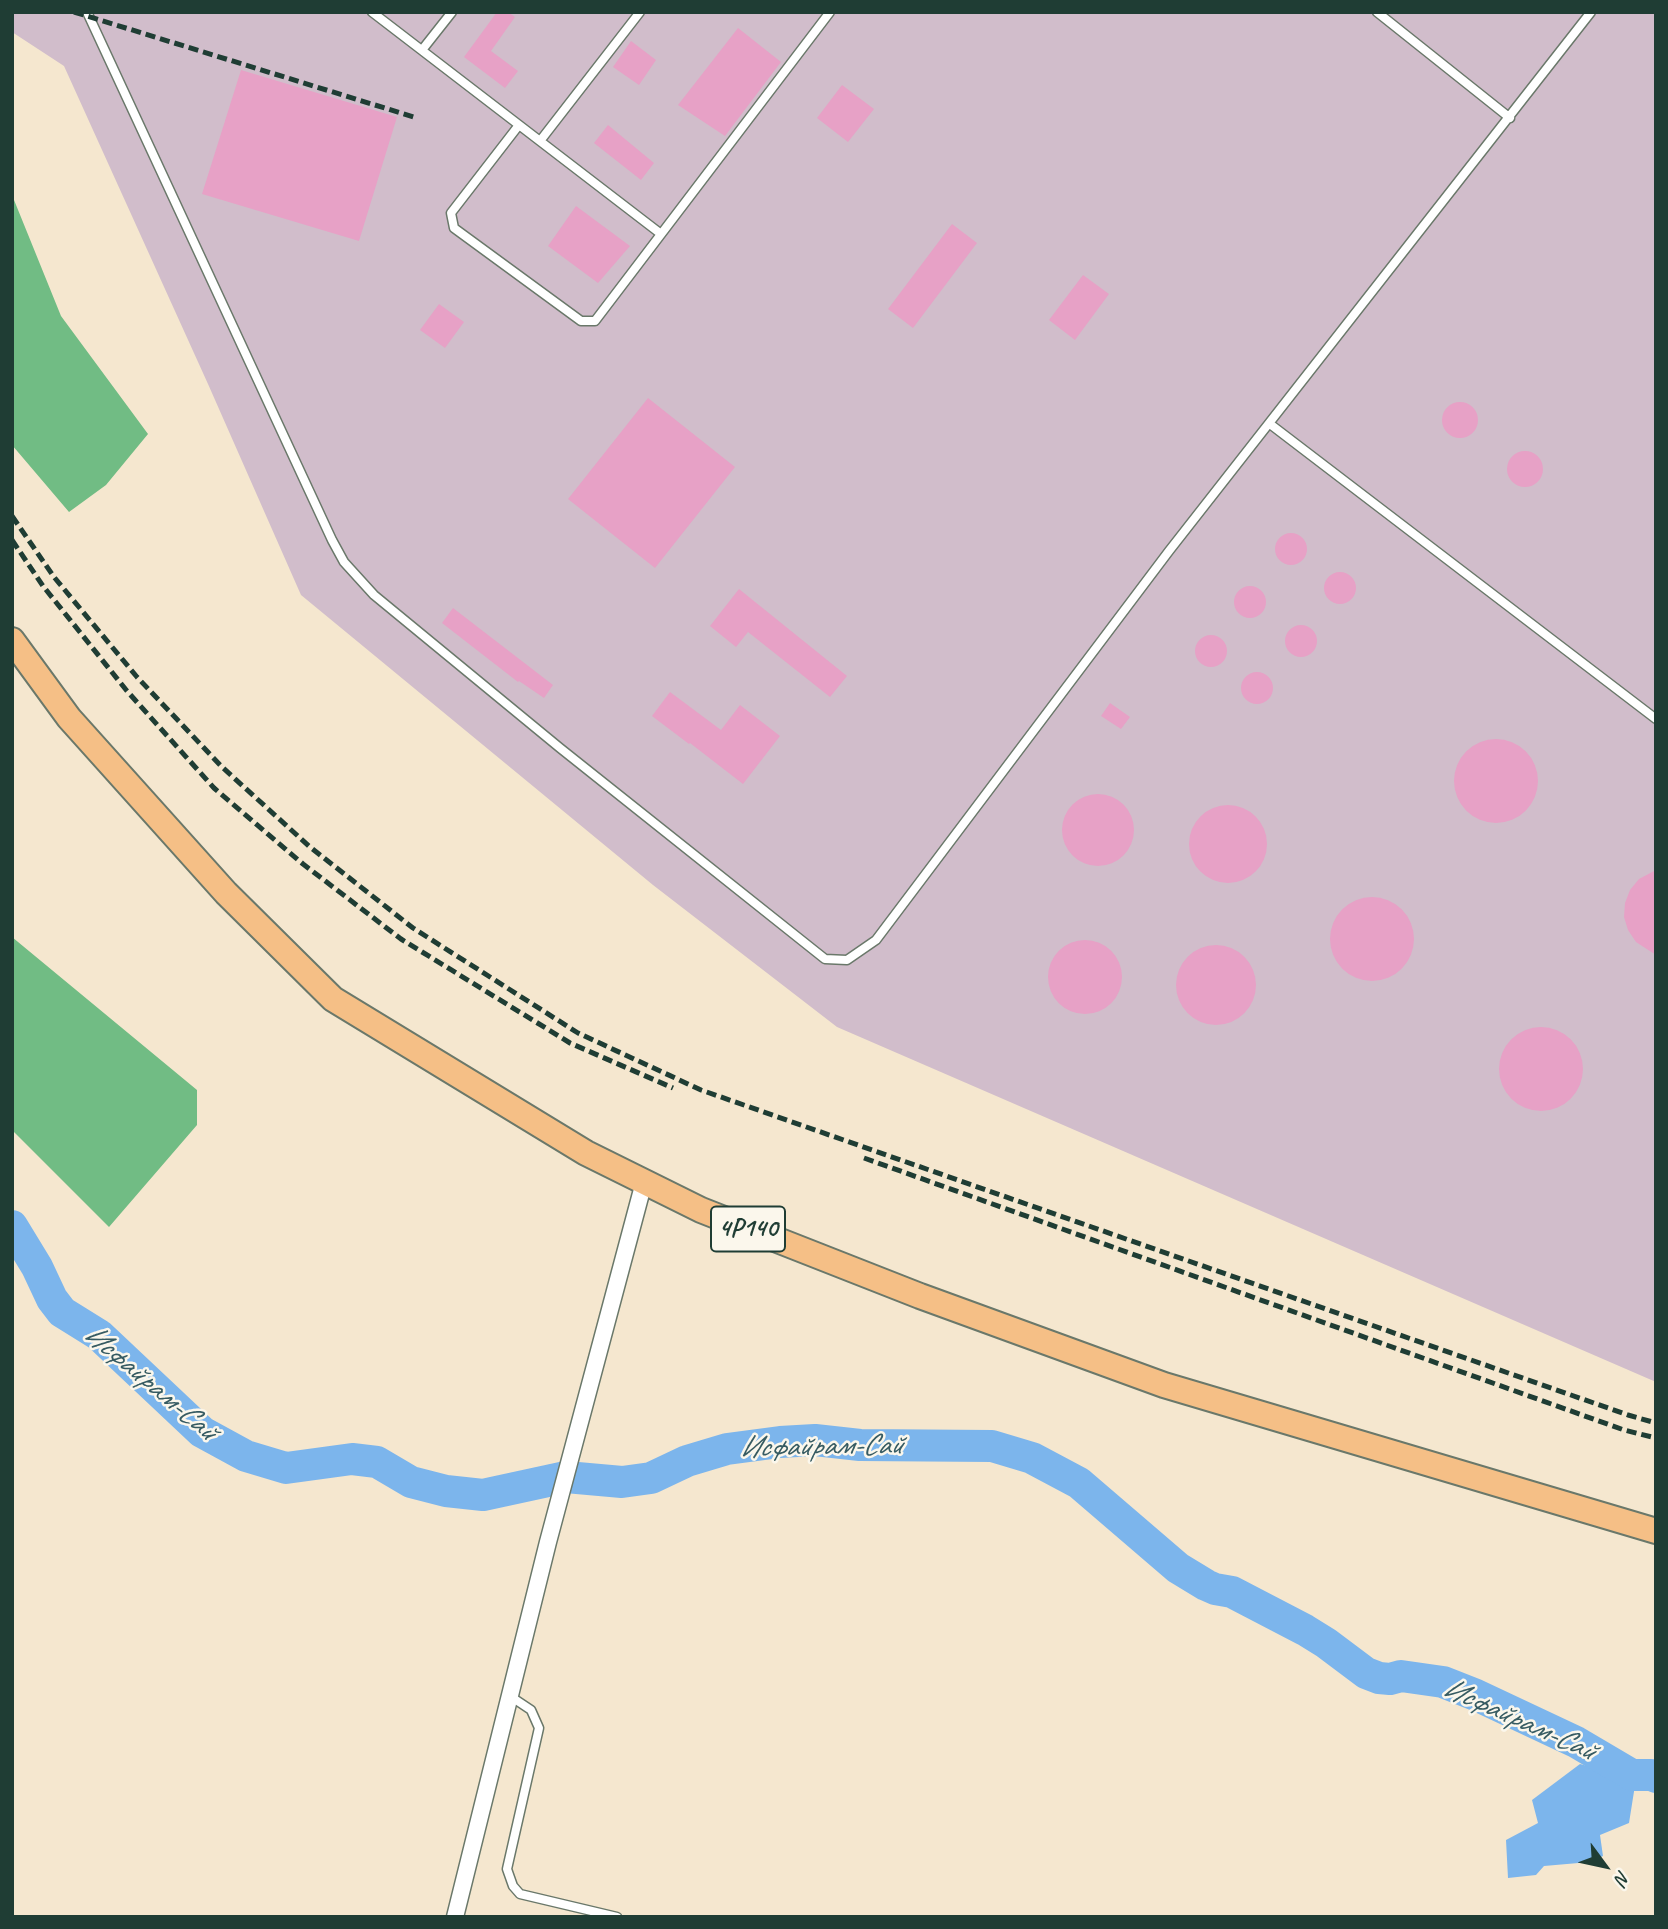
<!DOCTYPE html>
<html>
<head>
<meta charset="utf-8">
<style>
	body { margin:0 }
	#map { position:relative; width:1668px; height:1929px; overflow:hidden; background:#f5e7cf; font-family:Caveat,sans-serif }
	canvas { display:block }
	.frame { position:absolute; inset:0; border:14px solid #1f3d34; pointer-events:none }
	.north { position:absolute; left:1570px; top:1831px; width:70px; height:70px; -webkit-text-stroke:5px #fbf7ec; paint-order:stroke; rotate:123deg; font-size:19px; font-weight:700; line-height:28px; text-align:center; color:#1f3d34 }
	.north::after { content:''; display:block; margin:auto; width:24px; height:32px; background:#1f3d34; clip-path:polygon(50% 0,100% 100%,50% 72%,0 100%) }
</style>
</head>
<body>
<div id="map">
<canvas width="1668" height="1929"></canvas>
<div class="frame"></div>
<div class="north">N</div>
</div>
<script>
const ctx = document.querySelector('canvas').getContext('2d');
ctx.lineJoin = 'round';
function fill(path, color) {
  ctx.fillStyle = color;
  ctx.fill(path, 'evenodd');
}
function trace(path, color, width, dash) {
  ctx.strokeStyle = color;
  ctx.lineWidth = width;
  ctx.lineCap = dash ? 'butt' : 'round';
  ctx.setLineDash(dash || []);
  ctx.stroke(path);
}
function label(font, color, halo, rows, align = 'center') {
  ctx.font = font + ' Caveat,sans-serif';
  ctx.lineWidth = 5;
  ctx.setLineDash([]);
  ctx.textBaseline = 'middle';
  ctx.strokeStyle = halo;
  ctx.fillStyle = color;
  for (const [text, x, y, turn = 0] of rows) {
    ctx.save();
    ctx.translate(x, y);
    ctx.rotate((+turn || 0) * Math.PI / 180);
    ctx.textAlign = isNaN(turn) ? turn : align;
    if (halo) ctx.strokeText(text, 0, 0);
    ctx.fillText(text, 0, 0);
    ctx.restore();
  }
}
const industrial = new Path2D(`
	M12,12h1644v1370l-819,-355 -184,-142 -352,-290 -93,-211 -144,-318 -52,-34z`);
const forest = new Path2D(`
	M12,195l49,121 87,118 -42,51 -37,27 -57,-67z
	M12,937l185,153v35l-88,102 -97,-97z`);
const water = new Path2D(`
	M1580,1764l56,15 -7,44 -29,12 3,21 -13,6 -46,4 -8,9 -28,3 -2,-38 32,-17 -6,-23z`);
const river = new Path2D(`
	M12,1226l25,41 15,32 10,13 37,23 103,97 44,24 40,12 66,-9 25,3 34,20 35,9 37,4 83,-18 56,5 29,-4 36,-17 40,-12 53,-7 35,-2 45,5 132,1 40,12 47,25 99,85 28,17 9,4 17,3 73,38 21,13 40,30 13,5 11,1 11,-3 42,6 33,13 100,47 56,33h19l5,2`);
const building = new Path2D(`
	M497,12h11l7,5 -24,34 27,20 -13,17 -41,-31z
	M738,28l43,34 -56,74 -47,-31z
	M631,41l25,19 -17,25 -26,-18z
	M241,70l156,47 -38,124 -157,-47z
	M842,85l32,24 -26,33 -31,-24z
	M608,125l46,38 -13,17 -47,-37z
	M576,206l54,40 -32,37 -50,-37z
	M952,224l25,19 -64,85 -25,-19z
	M1083,275l26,19 -34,46 -26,-20z
	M439,304l25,18 -19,26 -25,-18z
	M648,398l87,69 -80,101 -87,-69z
	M1442 420a18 18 0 1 1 36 0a18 18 0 1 1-36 0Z
	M1507 469a18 18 0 1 1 36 0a18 18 0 1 1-36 0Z
	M1275 549a16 16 0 1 1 32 0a16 16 0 1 1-32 0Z
	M1324 588a16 16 0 1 1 32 0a16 16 0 1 1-32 0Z
	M1234 602a16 16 0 1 1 32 0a16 16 0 1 1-32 0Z
	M739,589l108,87 -17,21 -82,-65 -12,15 -26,-21z
	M453,608l100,77 -9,13 -25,-17 -1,1 -76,-59z
	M1285 641a16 16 0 1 1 32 0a16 16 0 1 1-32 0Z
	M1195 651a16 16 0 1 1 32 0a16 16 0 1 1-32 0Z
	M1241 688a16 16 0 1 1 32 0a16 16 0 1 1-32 0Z
	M670,692l51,38 19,-25 40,31 -37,48 -53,-41 -1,1 -37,-28z
	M1110,703l20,14 -9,12 -20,-13z
	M1454 781a42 42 0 1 1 84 0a42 42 0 1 1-84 0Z
	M1062 830a36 36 0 1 1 72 0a36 36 0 1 1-72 0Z
	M1189 844a39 39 0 1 1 78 0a39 39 0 1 1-78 0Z
	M1656,870v85l-20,-13 -8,-12 -4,-13 1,-14 5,-13 9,-11z
	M1330 939a42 42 0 1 1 84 0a42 42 0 1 1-84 0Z
	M1048 977a37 37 0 1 1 74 0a37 37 0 1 1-74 0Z
	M1176 985a40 40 0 1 1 80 0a40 40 0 1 1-80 0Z
	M1499 1069a42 42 0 1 1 84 0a42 42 0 1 1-84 0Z`);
const service = new Path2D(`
	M87,12l245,528 12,22 30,33 186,153 265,211 22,1 29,-20 293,-389 422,-539
	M372,12l289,222
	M1377,12l133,106
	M422,50l30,-38
	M519,125l-68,88 3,15 127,93h14l235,-309
	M540,141l100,-129
	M1270,424l386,295
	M510,1696l21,14 8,18 -32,141 6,17 7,8 97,23`);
const minor = new Path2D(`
	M455,1917l93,-375 96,-360`);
const primary = new Path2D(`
	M12,640l57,78 157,175 107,106 253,154 115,57 219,86 244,89 492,146`);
const rail = new Path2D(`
	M74,12l343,106
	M12,516l42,61 83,100 85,90 88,80 103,81 165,105 123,57 927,325 28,8
	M12,540l31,46 84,105 87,97 89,76 98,75 169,104 103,45
	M864,1158l760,272 32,8`);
const shields = [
	[748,1229,74]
];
const shieldNames = [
	["4P140",748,1229]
];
const waterNames = [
	["Исфайрам-Сай",150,1383,40],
	["Исфайрам-Сай",821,1447,-1],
	["Исфайрам-Сай",1519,1720,24]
];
fill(industrial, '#d1bdcb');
fill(forest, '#71bc84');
fill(water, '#7cb5ec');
trace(river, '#7cb5ec', 32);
fill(building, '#e7a1c6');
trace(service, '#6a786a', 11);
trace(minor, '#6a786a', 19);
trace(primary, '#6a786a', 28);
trace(service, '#fff', 8);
trace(minor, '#fff', 16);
trace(primary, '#f5bf86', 24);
trace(rail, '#1f3d34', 5, [10, 5]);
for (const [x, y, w] of shields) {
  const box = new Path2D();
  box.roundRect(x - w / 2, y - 22.5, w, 45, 5);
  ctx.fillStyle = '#fbf7ec';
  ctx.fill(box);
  trace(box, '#1f3d34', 2);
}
label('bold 26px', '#1f3d34', null, shieldNames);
label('italic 30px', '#365b62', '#fbf7ec', waterNames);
</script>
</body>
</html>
